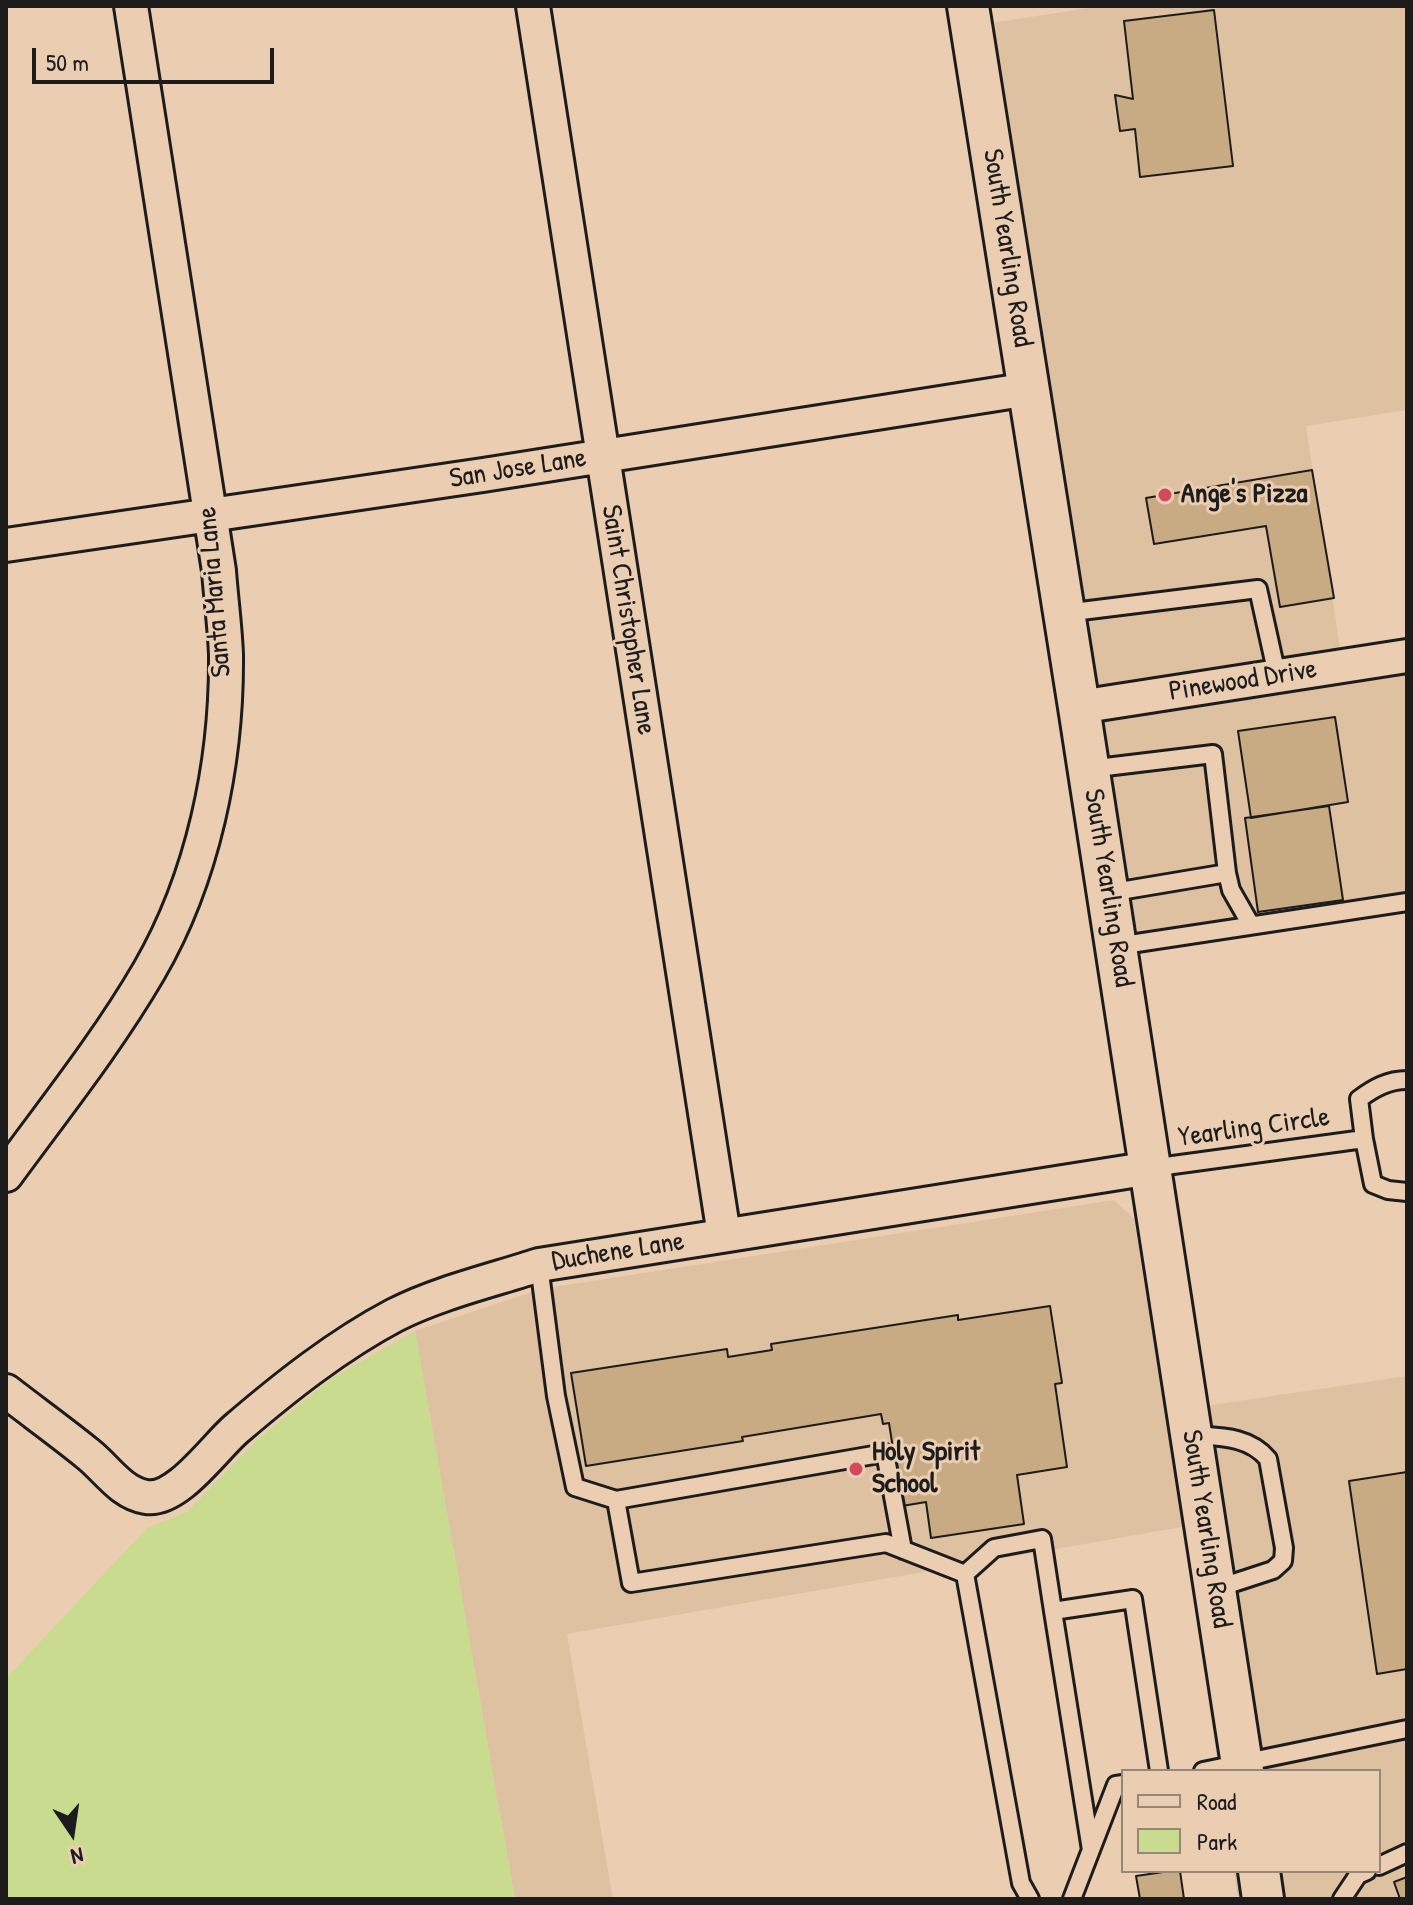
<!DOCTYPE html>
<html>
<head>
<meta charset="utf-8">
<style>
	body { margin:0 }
	#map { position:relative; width:1413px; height:1905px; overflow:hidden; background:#ebceb2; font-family:"Patrick Hand",sans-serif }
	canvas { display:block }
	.frame { position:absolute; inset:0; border:8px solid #1c1c1c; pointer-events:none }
	.legend { position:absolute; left:1121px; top:1769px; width:260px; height:104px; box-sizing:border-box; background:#ebceb2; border:2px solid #988776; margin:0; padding:10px 14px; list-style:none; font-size:24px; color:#1c1c1c }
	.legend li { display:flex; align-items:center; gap:16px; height:40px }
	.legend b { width:40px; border:2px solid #988776 }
	.north { position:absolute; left:32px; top:1793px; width:80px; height:80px; -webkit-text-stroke:6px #ebceb2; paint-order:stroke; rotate:167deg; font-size:22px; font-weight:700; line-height:32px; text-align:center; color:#1c1c1c }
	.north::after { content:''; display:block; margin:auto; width:28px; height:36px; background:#1c1c1c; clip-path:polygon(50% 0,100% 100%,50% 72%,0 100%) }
	.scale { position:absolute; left:32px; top:48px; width:242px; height:36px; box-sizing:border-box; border:4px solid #1c1c1c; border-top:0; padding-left:10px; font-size:24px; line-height:28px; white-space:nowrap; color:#1c1c1c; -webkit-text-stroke:6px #ebceb2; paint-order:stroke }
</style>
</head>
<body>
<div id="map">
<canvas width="1413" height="1905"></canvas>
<div class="frame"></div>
<ul class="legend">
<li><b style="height:10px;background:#ebceb2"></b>Road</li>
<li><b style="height:22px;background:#c9db8f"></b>Park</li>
</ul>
<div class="north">N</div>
<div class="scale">50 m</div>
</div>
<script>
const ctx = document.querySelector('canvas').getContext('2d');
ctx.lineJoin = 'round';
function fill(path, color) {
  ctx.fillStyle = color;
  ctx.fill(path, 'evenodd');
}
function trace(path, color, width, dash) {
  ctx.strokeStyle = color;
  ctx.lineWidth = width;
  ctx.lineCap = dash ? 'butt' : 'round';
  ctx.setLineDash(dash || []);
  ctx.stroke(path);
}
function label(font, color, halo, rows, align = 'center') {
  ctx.font = font + ' "Patrick Hand",sans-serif';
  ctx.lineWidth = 6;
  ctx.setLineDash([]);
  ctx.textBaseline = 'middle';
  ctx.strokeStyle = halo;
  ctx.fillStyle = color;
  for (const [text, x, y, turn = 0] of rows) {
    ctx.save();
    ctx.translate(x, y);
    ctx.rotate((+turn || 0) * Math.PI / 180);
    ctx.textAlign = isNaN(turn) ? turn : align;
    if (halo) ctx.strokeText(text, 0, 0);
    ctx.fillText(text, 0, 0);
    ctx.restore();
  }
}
const built = new Path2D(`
	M1101,6h306v404l-101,16 37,242 64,-10v242l-289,46 -146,-920z
	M1114,1200l20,19 31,193 242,-36v523h-169l-4,-28h145v-100h-160l-37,-244 -615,107 46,265h-98l-100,-568 126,-42z`);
const green = new Path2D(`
	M415,1331l100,568h-509v-218l4,-7 137,-146 40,-16 71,-73 74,-61z`);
const building = new Path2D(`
	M1214,10l19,156 -93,11 -5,-48 -15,2 -5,-36 18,4 -9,-78z
	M1312,470l22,128 -54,9 -14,-81 -112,18 -8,-46z
	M1335,717l13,85 -97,16 -13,-87z
	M1329,806l14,94 -85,12 -13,-94z
	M1050,1306l12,77 -7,1 12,83 -50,8 7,49 -93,14 -5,-36 -24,4 -13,-83 -6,1 -2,-10 -139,23 1,4 -157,25 -15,-93 156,-24 1,8 44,-7 -1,-6 187,-29v5z
	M1407,1472v197l-30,5 -28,-193z
	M1170,1871h10l4,28h-44l-4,-23z
	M1407,1877v22h-7l-6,-17z`);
const service = new Path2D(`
	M1065,613l193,-24 19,86
	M1089,769l124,-15 14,119 4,17 20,35
	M1108,893l119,-20
	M1117,946l290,-44
	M1407,1080c-19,0 -33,8 -48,19l5,40 9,45 15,6 19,2
	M1151,1168l213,-29
	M539,1265l17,131 19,91 41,13
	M1192,1435c28,2 57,1 76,24l16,89 -1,13 -10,9 -58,19
	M903,1550l-18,-97 -269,47 15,83 255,-40 79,31 56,309 9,16
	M965,1574l29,-26 48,-9 11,72 80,-12 26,172
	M1053,1611l38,239
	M1203,1771l204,-42
	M1379,1866l28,-13
	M1072,1899l44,-114 7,-1
	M1342,1899l16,-24 9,-4`);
const minor = new Path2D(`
	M533,6l191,1229
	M6,545l477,-70 546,-86
	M1079,707l328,-51
	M6,1175c49,-67 101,-132 143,-204 54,-93 78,-208 77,-316 -1,-28 -5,-56 -7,-84l-88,-565
	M6,1391c27,21 55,41 82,63 19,15 33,39 58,43 31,5 68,-49 90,-68 49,-42 102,-84 159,-114 43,-22 98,-35 144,-50l612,-97`);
const tertiary = new Path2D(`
	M968,6l111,701 164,1064
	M1259,1871l4,28`);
const markers = [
	[1165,495,8,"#d1495b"],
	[856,1469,8,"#d1495b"]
];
const streetNames = [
	["South Yearling Road",1007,248,81],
	["San Jose Lane",518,469,-9],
	["Santa Maria Lane",215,592,-95],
	["Saint Christopher Lane",628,620,81],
	["Pinewood Drive",1243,681,-9],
	["South Yearling Road",1108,888,81],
	["Yearling Circle",1254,1128,-8],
	["Duchene Lane",618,1252,-9],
	["South Yearling Road",1206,1529,81]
];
const poiNames = [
	["Ange's Pizza",1181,495],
	["Holy Spirit",872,1453],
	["School",872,1485]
];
fill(built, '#ddc1a1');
fill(green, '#c9db8f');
fill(building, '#c9ab83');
trace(building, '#1c1c1c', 2);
trace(service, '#1c1c1c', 22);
trace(minor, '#1c1c1c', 38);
trace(tertiary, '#1c1c1c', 46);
trace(service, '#ebceb2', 16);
trace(minor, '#ebceb2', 32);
trace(tertiary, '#ebceb2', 40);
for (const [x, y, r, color] of markers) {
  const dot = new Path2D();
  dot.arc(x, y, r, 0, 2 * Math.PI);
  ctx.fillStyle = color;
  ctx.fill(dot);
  trace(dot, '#ebceb2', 3);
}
label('28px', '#1c1c1c', '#ebceb2', streetNames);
label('bold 28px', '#1c1c1c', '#ebceb2', poiNames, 'left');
</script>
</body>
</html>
